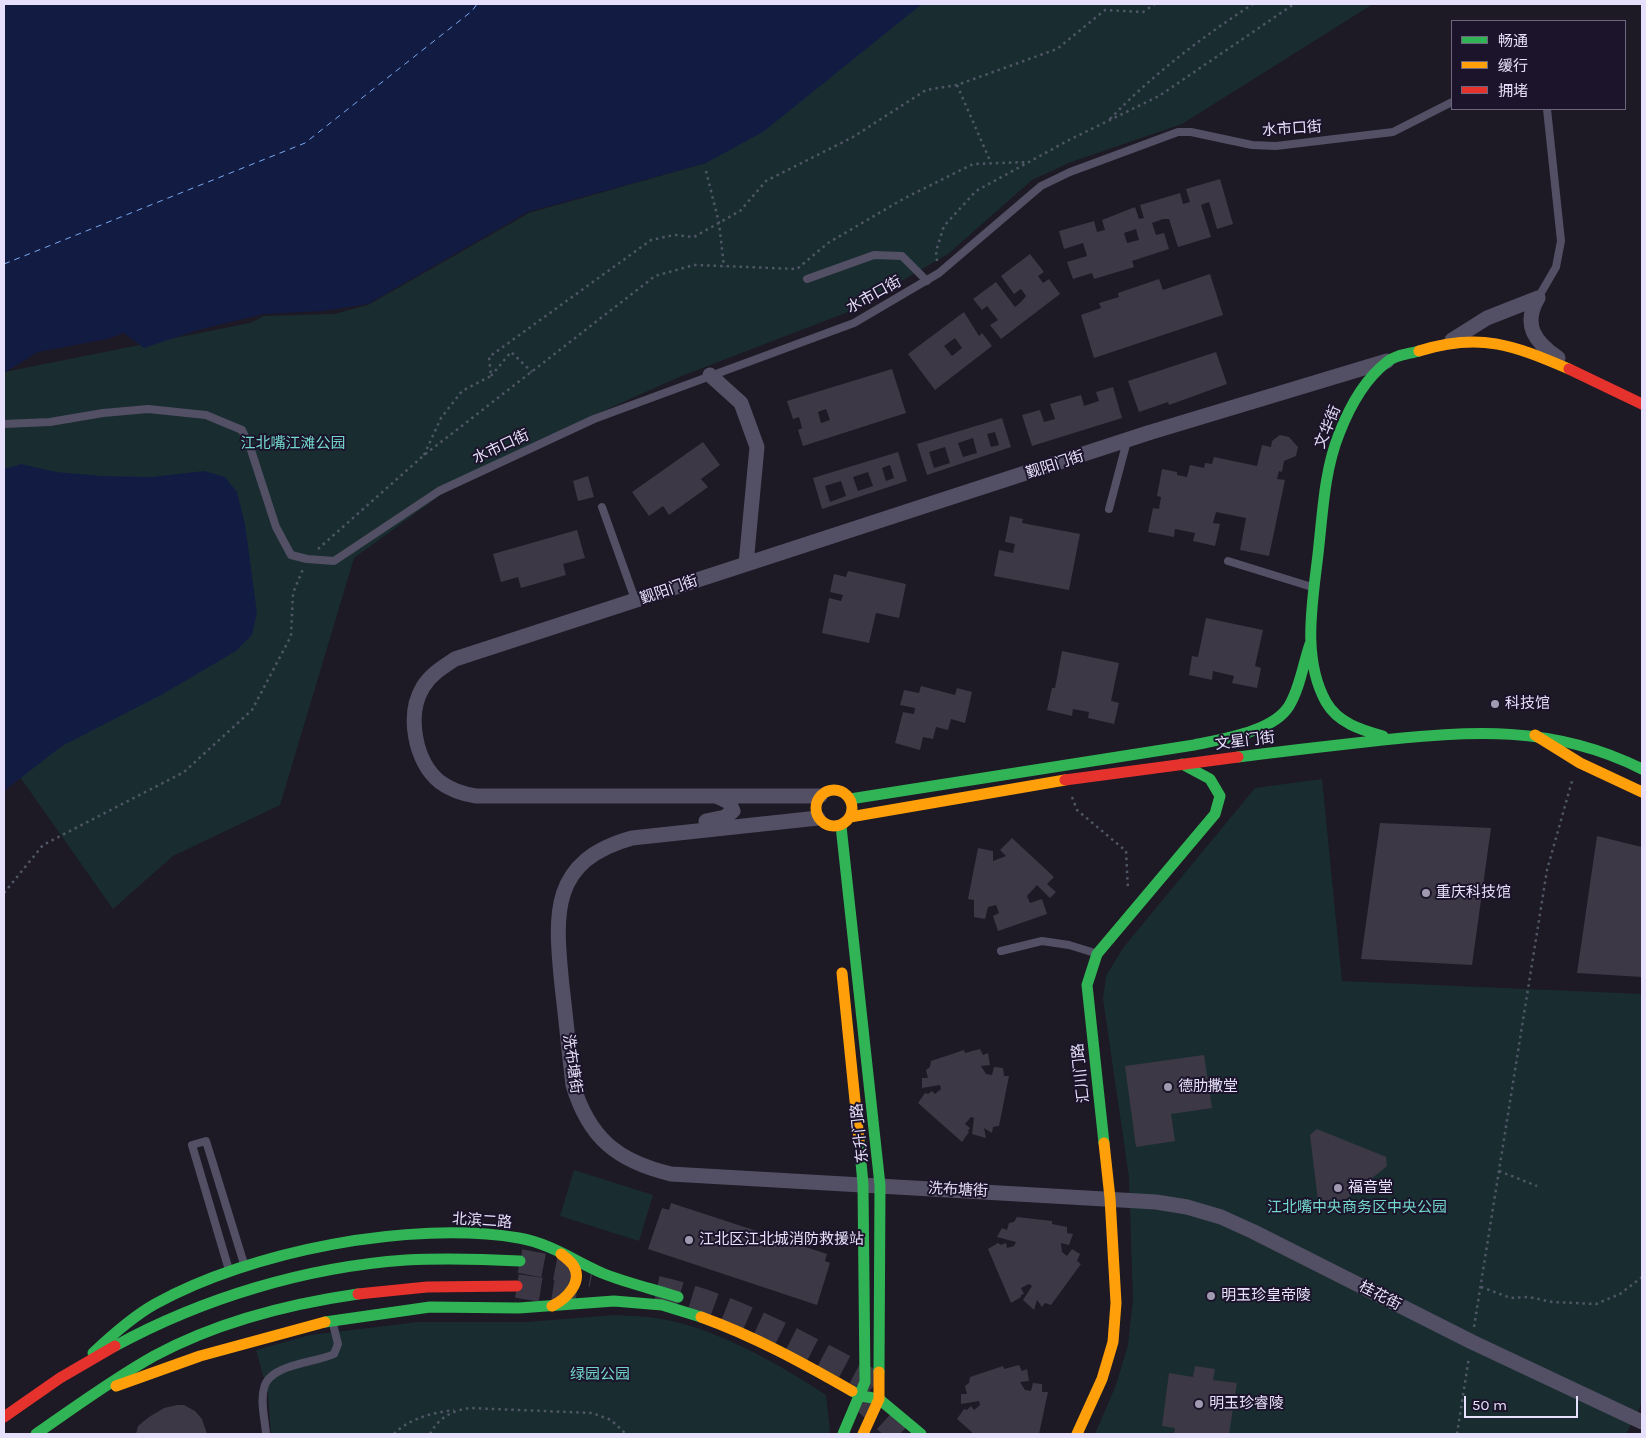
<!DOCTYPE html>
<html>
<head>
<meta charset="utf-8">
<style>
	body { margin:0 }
	#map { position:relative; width:1646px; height:1438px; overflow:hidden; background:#1d1925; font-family:Karla,"Noto Sans SC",sans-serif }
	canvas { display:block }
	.frame { position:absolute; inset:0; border:5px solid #e7e0fc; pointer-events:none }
	.legend { position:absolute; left:1451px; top:20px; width:175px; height:90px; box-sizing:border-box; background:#1b142a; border:1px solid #6d667e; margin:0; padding:6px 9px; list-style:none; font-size:15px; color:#e7e0fc }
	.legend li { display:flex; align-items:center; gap:10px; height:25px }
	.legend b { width:25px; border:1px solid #6d667e }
	.scale { position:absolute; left:1464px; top:1396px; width:114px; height:22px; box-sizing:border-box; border:2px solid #e7e0fc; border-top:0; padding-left:6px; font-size:15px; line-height:18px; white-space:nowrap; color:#e7e0fc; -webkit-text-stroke:4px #1b142a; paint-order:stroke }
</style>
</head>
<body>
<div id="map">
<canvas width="1646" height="1438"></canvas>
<div class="frame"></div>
<ul class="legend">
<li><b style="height:6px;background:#30b455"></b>畅通</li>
<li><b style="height:6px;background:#ff9f0a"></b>缓行</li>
<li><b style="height:6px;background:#e5322d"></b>拥堵</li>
</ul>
<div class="scale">50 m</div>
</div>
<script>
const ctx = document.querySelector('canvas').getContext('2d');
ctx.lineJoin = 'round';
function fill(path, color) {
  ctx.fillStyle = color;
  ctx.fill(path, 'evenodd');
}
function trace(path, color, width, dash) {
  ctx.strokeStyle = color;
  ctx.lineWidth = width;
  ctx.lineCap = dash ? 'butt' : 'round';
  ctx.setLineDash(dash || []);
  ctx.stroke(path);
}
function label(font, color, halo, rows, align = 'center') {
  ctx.font = font + ' Karla,"Noto Sans SC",sans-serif';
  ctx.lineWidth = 4;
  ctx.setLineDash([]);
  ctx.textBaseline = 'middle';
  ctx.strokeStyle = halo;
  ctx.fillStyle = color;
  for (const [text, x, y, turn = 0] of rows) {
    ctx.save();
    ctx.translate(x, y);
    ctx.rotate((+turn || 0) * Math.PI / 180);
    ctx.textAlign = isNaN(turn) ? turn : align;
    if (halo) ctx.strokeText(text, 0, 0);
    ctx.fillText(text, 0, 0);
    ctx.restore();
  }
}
const green = new Path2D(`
	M880,4h493l-191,120 -111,38 -39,18 -84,74 -100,58 -169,65 -89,40 -148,77 -88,64 -74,247 -107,51 -60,53 -105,-149 -4,-388 246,-49 14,-7 70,-2 34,-9 161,-92 177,-50 33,-45z
	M1322,779l20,202 300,13v409l-16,31h-531l21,-49 12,-40 5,-45 -4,-123 -26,-178 3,-23 17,-28 132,-160z
	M574,1170l79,25 -14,46 -79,-25z
	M614,1315c14,1 29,1 42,3 59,9 121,45 170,77l4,36 -1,3h-558l-3,-41 -12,-43 54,-15 108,-13h109z`);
const water = new Path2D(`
	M4,4h918l-159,128 -57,31 -178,49 -160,92 -45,7 -59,3 -66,16 -54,18 -20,-15 -17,6 -69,13 -34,21z
	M21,464l36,8 45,4 50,1 52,-6 21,6 12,15 8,32 12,89 -5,22 -16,16 -73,43 -101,52 -58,45v-322z`);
const ferry = new Path2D(`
	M4,264l301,-121 167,-132 5,-7`);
const building = new Path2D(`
	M1220,179l13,45 -16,5 -8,-27 -8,3 10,32 -33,10 -9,-28h-6l-11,4 4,12 8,-2 5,16 -37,12 2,6 -40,12 -2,-6 -19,6 -6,-17 20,-6 -4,-13 -19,6 -5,-18 35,-10 3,11 8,-2 -3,-10 33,-13 4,12 5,-1 -4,-13 40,-12 3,11 7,-2 -4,-13zM1136,229l3,11 -12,3 -3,-10z
	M1030,254l14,18 -6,4 5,7 6,-4 11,15 -59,45 -11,-14 8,-5 -11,-14 -5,4 -9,-11 23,-17 19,25 6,-5 5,-6 -5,-7 -7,5 -13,-18z
	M1210,274l13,41 -129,43 -13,-43 20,-7 -2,-5 20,-6 -1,-4 41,-14 4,11z
	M964,312l15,24 3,-3 10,13 -57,44 -27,-36zM955,338l7,10 -10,8 -8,-10z
	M1216,352l11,32 -58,21 -1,-3 -29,10 -11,-31z
	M892,369l14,44 -103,33 -5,-16 4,-2 -3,-11 -6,2 -6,-18zM826,409l4,11 -9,3 -3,-11z
	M1113,387l9,31 -90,28 -10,-31 18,-5 4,12 11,-3 -5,-15 31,-9 3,11 15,-5 -3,-9z
	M1002,418l9,29 -84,28 -10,-31zM995,432l4,13 -8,2 -4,-13zM973,438l4,15 -14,4 -5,-14zM945,447l5,16 -16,5 -5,-16z
	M1280,435l9,2 9,10 -2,9 -12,5 -2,11 -3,-1 -2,8 8,1 -16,76 -29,-6 6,-32 -30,-6 -3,11 7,1 -5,22 -22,-5 2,-8 -20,-4 -1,8 -26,-5 5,-24 6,1 2,-12 -4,-1 5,-27 15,3v3l10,2 3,-12 14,3 1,-5 7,1 2,-7 43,9 5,-21 9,2 1,-6z
	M703,442l17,23 -19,14 7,8 -39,28 -6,-9 -14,10 -17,-24z
	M898,452l9,29 -85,28 -9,-31zM890,465l4,13 -8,3 -4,-13zM868,472l5,14 -15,5 -5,-14zM841,481l5,15 -16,6 -5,-16z
	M588,476l6,21 -16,4 -5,-20z
	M1010,516l13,3 -1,4 58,11 -11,56 -75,-14 5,-26 14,3 2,-9 -10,-2z
	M577,530l8,28 -22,6 3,11 -45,13 -3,-11 -17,5 -8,-28z
	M848,571l58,13 -7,34 -23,-5 -7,30 -47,-10 7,-35 12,3 2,-6 -13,-3 4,-18 12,3z
	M1206,618l57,12 -8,36 6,2 -4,20 -25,-5 2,-7 -21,-5 -1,9 -23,-5 3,-19 6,1z
	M1062,651l57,12 -8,38 8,2 -5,21 -26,-6 1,-6 -16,-3 -1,7 -25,-6 5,-22h3z
	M921,686l34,9 2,-7 15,4 -7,31 -14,-4 -3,11 -12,-3 -3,12 -10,-2 -3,13 -25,-7 8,-31 11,2 1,-6 -15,-3 4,-15 15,3z
	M1380,823l111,5 -19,137 -111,-6z
	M1597,836l45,11v130l-65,-4z
	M1012,838l42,39 -7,7 9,8 -6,6 -13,-13 -10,11 3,7 12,-4 5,15 -49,17 -5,-15 6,-3 -3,-8 -8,2 -3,12 -11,-2v-17l-6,-1 10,-51 15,3v10l13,-5 -6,-6z
	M980,1049l3,6 5,-2 2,12 -9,1 5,8 6,1 2,-8 9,1 1,8h5l-10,50 -6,1 -1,6 -8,-5 2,10 -14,-4 2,-16 -3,-1 -6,7 5,4 -2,3 1,1 -7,10 -44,-39 7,-10 3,1 4,-3 3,3 6,-5 -1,-4 -18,3v-10h6l-2,-8 4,-3 1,-6 33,-11 1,3z
	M1204,1055l8,53 -41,6 4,27 -39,6 -11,-81z
	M1317,1129l69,28 1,9 -58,47 -10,-4 -9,-74z
	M671,1203l156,51 -2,7 5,2 -13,42 -169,-56 14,-41 7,2z
	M1017,1217l35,4v3l15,3v6l6,1 -4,11 -8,-2 1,9 5,4 5,-7 8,5 -3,7 4,3 -30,41 -6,-2 -3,4 -5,-7 -3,10 -11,-10 9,-14 -3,-2 -8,4 3,6 -3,1v2l-10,6 -23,-54 10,-6 3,2 5,-2 1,5 7,-2 2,-4 -19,-5 5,-9 5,2 2,-7 5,-1z
	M1019,1365l3,6 5,-2 2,12 -9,1 5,8 6,1 2,-8 9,1v8h6l-9,42h-65l-17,-15 7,-10 3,1 4,-4 3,4 6,-5 -1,-4 -18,3v-10h6l-2,-8 4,-3 1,-6 33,-11 1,3z
	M1195,1366l20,3 -2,11 24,3 -8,51h-55l1,-6 -13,-2 7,-53 24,4z
	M177,1405h7l11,6 7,8 5,15h-71l2,-8 11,-9 15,-9z`);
const primaryTunnel = new Path2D(`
	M520,1261l72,14
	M517,1286l70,11
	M657,1288c76,16 147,58 215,93l8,8
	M857,1398l8,4 35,32`);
const path = new Path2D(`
	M957,85l34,78
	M1110,119c42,-44 92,-82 143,-115
	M706,171l13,52 5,44
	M937,261l-1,-10 8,-25 32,-35 93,-51 90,-44 135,-92
	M491,376l20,-24 21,20
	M424,455l17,-37 21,-27 29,-15 -2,-19 162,-117 23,-5 20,2 46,-26 26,-30 87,-44 73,-47 31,-5 100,-36 48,-39 38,2 12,-8
	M318,549l105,-93 232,-180 39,-11 103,4 31,-26 75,-44 70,-35 55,-2
	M1072,797l5,13 49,41 2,39
	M4,893l39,-48 141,-73 68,-62 39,-74 2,-43 10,-24
	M1499,1171l38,15
	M1481,1287l30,11 18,-1 23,5 44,2 24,-10 22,-17
	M1474,1327l73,-457 25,-89
	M394,1434c16,-16 38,-21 60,-24
	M430,1434c8,-16 23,-24 40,-26l122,5 19,7 15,14
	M1457,1434l12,-77`);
const lane = new Path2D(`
	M807,279l67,-24 28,1 25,25
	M1538,298l18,-31 5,-26 -14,-132
	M4,424l46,-2 53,-9 45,-4 58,6 36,15 9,20 25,77 15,28 16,4 27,2 105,-70 155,-72 260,-96 85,-50 102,-87 29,-14 108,-40h13l61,13 24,1 117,-14 59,-30
	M602,507l34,95
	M1109,509l18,-68
	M1228,561l84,26
	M1001,951l41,-10 27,4 26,8
	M229,1270l-37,-125 14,-4 39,126
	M266,1434c-1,-14 -6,-32 -2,-46 5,-24 51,-25 70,-34l4,-10 -6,-24`);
const street = new Path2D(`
	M1538,298c-16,27 -3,44 20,60
	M1452,340l35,-22 51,-20
	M710,375l31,28 16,44 -11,117
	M820,796h-344c-13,-2 -24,-5 -36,-14 -25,-20 -34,-67 -17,-95 8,-13 20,-20 32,-28l693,-226 239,-72
	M818,818l-186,20c-83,23 -77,77 -70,148 4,33 7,66 11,99 16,53 44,76 98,89l485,28 31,5 34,10 33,15 218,110 170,80
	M706,821l19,-4 8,-6 -4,-9 -11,-5`);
const fast = new Path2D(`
	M1383,736c-22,-6 -45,-13 -57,-34 -26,-47 -12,-106 -7,-157 4,-37 6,-76 20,-111 10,-26 26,-55 48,-72 8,-7 22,-8 32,-11
	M1238,757c46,-6 91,-11 136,-16 97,-10 178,-17 268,28
	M850,799l344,-54c28,-6 79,-13 95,-39 11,-18 14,-42 21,-62
	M841,826l39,359 -1,187
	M1104,1143l-17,-158 10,-31 118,-140 5,-18 -10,-17 -28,-15
	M325,1322l105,-15 89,1 95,-7 48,4 39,12
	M115,1346c88,-48 191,-79 291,-86 38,-2 76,-1 114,1
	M93,1353c19,-18 39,-36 62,-49 96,-53 255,-84 364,-66 30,5 56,23 83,35 25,10 51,16 76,24
	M852,1391l9,5 18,3 42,35
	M36,1434c39,-27 77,-55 118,-78 63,-34 134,-52 204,-62
	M843,1434l22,-52 -2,-198 -4,-44`);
const slow = new Path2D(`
	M1419,351c61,-19 94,-6 150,18
	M1535,735l45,28 62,29
	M816 808a18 18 0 1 1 36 0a18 18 0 1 1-36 0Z
	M850,817l215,-37
	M842,973l17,167
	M552,1306c14,-7 32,-24 21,-41 -3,-4 -8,-8 -12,-11
	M701,1317c53,19 102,46 151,74
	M116,1386l84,-30 125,-34
	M863,1434l16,-35v-27
	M1077,1434l25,-55 11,-37 3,-39 -6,-105 -6,-55`);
const jam = new Path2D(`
	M1569,369l73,35
	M1065,780l173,-23
	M358,1294l69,-7 90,-1
	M4,1417l56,-39 55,-32`);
const markers = [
	[1495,704,5,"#a09ab1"],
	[1426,893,5,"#a09ab1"],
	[1168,1087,5,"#a09ab1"],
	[1338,1188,5,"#a09ab1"],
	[689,1240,5,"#a09ab1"],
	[1211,1296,5,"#a09ab1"],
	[1199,1404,5,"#a09ab1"]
];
const streetNames = [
	["水市口街",1292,129,-4],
	["水市口街",874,295,-29],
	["文华街",1328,427,-68],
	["水市口街",501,447,-25],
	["觐阳门街",1055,465,-18],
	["觐阳门街",669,590,-19],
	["文星门街",1245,741,-7],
	["洗布塘街",572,1064,82],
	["汇川门路",1081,1073,-96],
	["东升门路",860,1133,-96],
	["洗布塘街",958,1190,3],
	["北滨二路",482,1221,4],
	["桂花街",1380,1296,27]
];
const parkNames = [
	["江北嘴江滩公园",293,444],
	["江北嘴中央商务区中央公园",1357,1208],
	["绿园公园",600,1375]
];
const poiNames = [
	["科技馆",1505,704],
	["重庆科技馆",1436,893],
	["德肋撒堂",1178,1087],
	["福音堂",1348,1188],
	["江北区江北城消防救援站",699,1240],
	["明玉珍皇帝陵",1221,1296],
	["明玉珍睿陵",1209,1404]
];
fill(green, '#192d31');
fill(water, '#121c42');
trace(ferry, '#79a7f1', 1, [6, 5]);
fill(building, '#3d3846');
trace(primaryTunnel, '#3b3745', 24, [24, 12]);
trace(path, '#4f5665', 2.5, [2.5, 4]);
trace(lane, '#534f64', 8);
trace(street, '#534f64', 15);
trace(fast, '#30b455', 11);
trace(slow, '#ff9f0a', 11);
trace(jam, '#e5322d', 11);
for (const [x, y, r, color] of markers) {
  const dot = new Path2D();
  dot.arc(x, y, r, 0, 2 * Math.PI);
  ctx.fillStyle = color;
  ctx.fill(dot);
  trace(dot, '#1b142a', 2);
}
label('15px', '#e7e0fc', '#1b142a', streetNames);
label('15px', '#72d6cc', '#1b142a', parkNames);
label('15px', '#e7e0fc', '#1b142a', poiNames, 'left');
</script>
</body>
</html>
